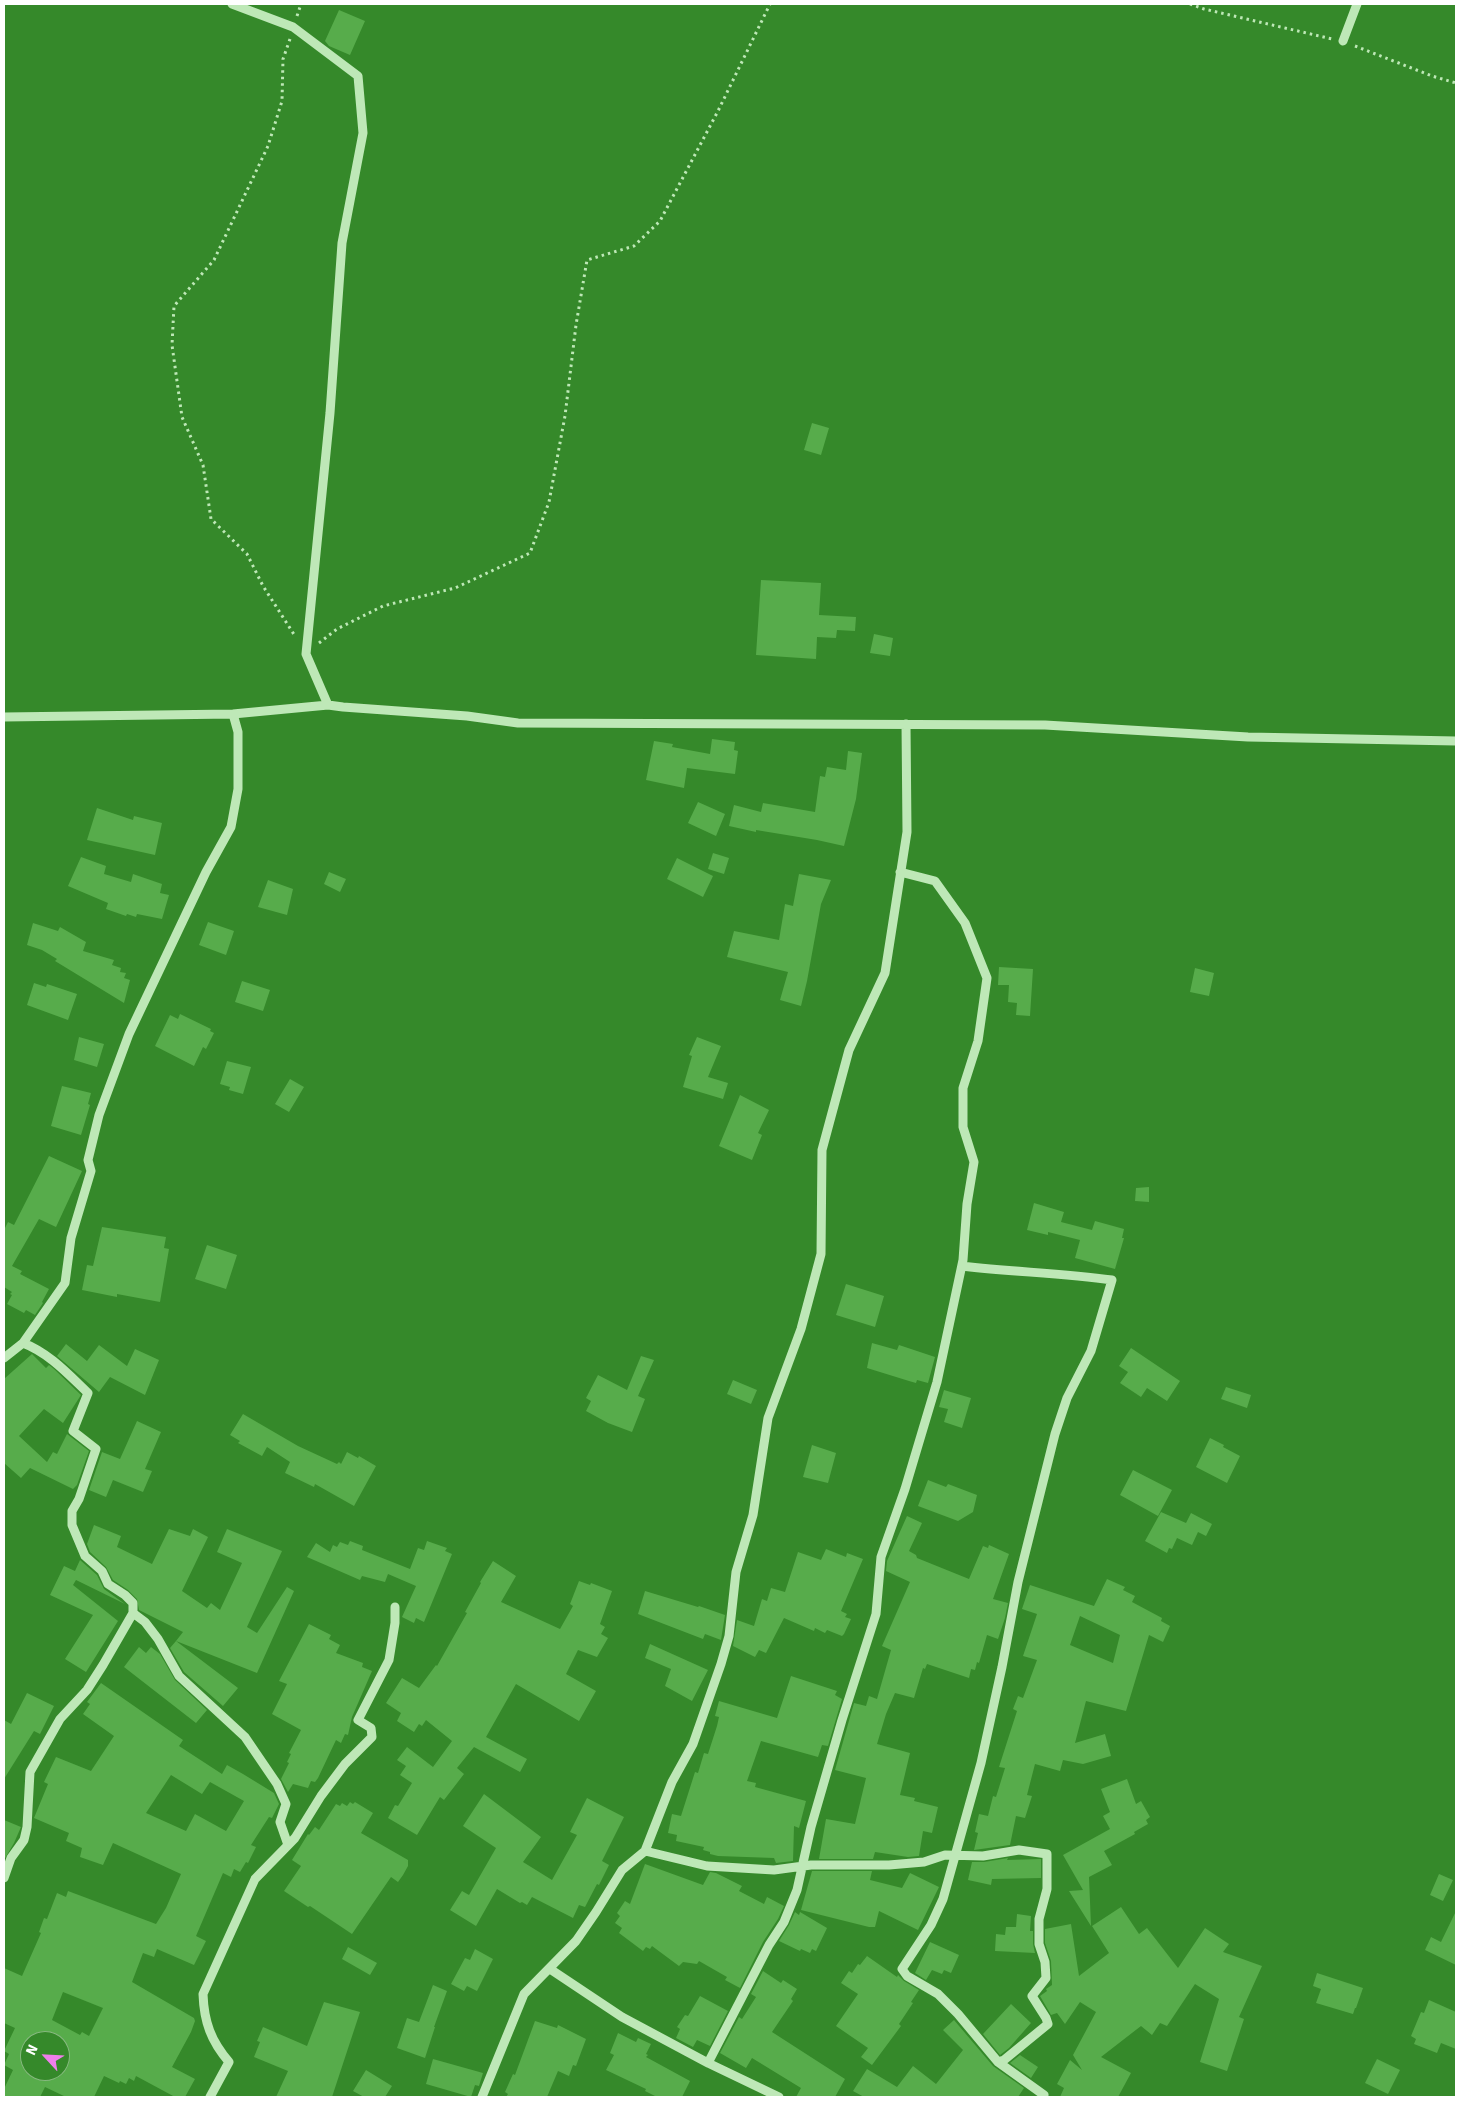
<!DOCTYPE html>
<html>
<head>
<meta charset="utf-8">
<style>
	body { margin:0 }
	#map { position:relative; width:1460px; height:2101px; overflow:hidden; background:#35892a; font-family:Signika,sans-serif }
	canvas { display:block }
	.frame { position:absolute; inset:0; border:5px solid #fff; pointer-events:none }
	.north { position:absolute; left:20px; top:2031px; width:50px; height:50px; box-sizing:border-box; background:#35892a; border:1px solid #86b87f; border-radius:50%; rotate:295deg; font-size:14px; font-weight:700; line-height:20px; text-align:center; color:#fff }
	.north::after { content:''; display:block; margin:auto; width:18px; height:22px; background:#ef7feb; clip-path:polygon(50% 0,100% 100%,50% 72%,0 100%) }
</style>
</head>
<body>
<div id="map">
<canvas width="1460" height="2101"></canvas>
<div class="frame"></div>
<div class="north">N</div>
</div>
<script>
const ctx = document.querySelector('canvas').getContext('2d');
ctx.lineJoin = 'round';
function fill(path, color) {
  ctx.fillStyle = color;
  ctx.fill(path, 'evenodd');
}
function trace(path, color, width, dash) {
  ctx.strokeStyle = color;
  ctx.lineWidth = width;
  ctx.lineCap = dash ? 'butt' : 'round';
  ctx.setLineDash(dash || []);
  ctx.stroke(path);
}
const building = new Path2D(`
	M339,10l26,11 -15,34 -21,-9 -4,-5z
	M812,423l17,5 -8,27 -17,-5z
	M761,580l60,3 -2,32 37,2 -1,14 -18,-1 -1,8 -19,-1 -1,22 -60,-4z
	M874,634l19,4 -3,18 -20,-3z
	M712,739l23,3 -1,8 4,1 -3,23 -48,-6 -3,20 -38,-8 8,-39 19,3 -1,3 38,7z
	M848,751l14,2 -6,46 -12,47 -27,-6 -61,-10v2l-27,-6 5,-21 27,7 2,-9 52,9 5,-36 5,1 2,-10 19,3z
	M698,802l27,12 -9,22 -28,-13z
	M97,808l36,12 1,-4 28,7 -7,32 -68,-15z
	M713,853l16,5 -5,16 -16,-5z
	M81,857l25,9 -2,8 27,8 2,-8 29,10 -2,9 9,2 -7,24 -25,-5 -1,3 -9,-3 -1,2 -20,-7 2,-6 -40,-17z
	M677,858l36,18 -10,21 -36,-18z
	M329,872l17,7 -6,13 -16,-8z
	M799,874l32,6 -10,24 -14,77 -6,25 -21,-6 8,-28 -61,-15 7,-26 45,9 6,-36 8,2z
	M268,880l25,9 -6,26 -29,-8z
	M208,922l26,9 -8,24 -27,-10z
	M33,923l25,8 2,-4 26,15 -3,9 31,9 -2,5 9,3 -1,4 6,1 -2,5 6,2 -6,23 -69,-42 2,-2 -15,-9 -15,-5z
	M999,967l34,2 -3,47 -14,-1 1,-12 -9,-1 1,-17h-11z
	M1195,968l19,5 -5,23 -19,-4z
	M242,981l28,9 -7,21 -28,-9z
	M34,983l12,4 1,-3 30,10 -9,26 -41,-15z
	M180,1014l31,15 -1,2 4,2 -8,16 -3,-2 -9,19 -39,-20 15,-31 8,4z
	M79,1037l25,7 -7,23 -23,-7z
	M697,1037l24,9 -13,31 20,6 -5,16 -40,-12 9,-31 -3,-1z
	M227,1061l24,6 -8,27 -14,-4 1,-3 -10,-3z
	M290,1079l14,8 -15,25 -14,-8z
	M62,1086l29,7 -3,11 2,1 -9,30 -30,-9z
	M740,1095l29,15 -11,23 4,2 -10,25 -33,-14z
	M49,1156l33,15 -26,56 -17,-8 -27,47 10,5 -2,3 29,15 -7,13 1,1 -8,12 -9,-5 -2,3 -17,-9 5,-9 -2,-1 2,-2 -8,-5v-57l4,-8 6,3z
	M1149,1187v15l-14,-1 1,-13z
	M1034,1203l30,9 -3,10 31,8 3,-9 29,8 -2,9h2l-9,31 -40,-11 5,-18 -32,-8v3l-21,-5z
	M102,1227l64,10 -2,11 5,1 -9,53 -43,-8v3l-35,-7 5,-25 6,1z
	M207,1245l30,10 -11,34 -31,-10z
	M846,1284l38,12 -9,31 -39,-12z
	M872,1343l25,7 2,-5 36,12 -7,26 -11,-3 -1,3 -7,-2 -42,-13z
	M66,1344l21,17 12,-16 28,21 8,-17 24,11 -14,35 -35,-18 -11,15 -42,-36z
	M1131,1348l49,33 -13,20 -20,-13 -6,9 -21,-14 8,-11 -9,-6z
	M32,1354l14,14 3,-3 5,4 27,26 -18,28 -19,-14 -25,27 28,26 6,-10 4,2 10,-20 22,17 -12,34 -4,4 -43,-21 -9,10 -17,-15v-84z
	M641,1356l13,4 -16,36 7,3 -13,33 -24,-9 -22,-12 5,-10 -5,-3 12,-23 29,15z
	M733,1380l24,10 -6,14 -24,-10z
	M1226,1387l25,8 -4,13 -26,-9z
	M944,1390l27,8 -9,30 -18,-6 4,-13 -9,-2z
	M243,1414l55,32 39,18 2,-2 2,2 6,-12 11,6 1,-2 17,10 -22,40 -39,-22 -1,3 -29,-14 5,-11 -23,-15 -5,9 -24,-13 2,-2 -10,-6z
	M137,1421l24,11 -16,37 7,2 -9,21 -30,-12 -7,17 -17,-7 13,-38 18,7z
	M1210,1438l14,7 -1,2 17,9 -13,27 -31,-16z
	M812,1445l24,8 -8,30 -25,-6z
	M1133,1470l39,20 -14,26 -38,-21z
	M928,1480l18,7 2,-3 29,11 -4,17 -15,9 -40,-15z
	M1161,1512l25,11 5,-10 21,11 -6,12 -8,-4 -6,13 -15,-7 -5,11 -3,-1 -2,5 -22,-12z
	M907,1516l15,7 -13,28 7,4 1,3 52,21 14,-33 5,2 1,-3 20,9 -16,45 15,4 -3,15 -7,21 -11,-4 -8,28 -2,-1 -2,8 -4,-1 -2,9 -42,-14 -2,5 -2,-1 -9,30 -19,-5 -9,21 -9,30 33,9 -10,42 15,3 -1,3 24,6 -6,26 -9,-2 -4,25 -11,1 -33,-5 -2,7h-54l7,-40 29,5 11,-46 -31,-8 19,-67 12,3 3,-10 8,3 14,-49 -9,-4 28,-64 -24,-11 1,-10z
	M94,1525l27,11 -4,11 35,17 17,-35 21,7 3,-7 15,8 -26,54 25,17 4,-5 9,7 22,-47 -25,-11 10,-23 55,22 -35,76 10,6 30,-46 7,4 -37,82 -81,-32 7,-9 -44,-22 -2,-11 -9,-9 -15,-10 -7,-13 -16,-15 -3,-8z
	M350,1541l13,5 -1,4 48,19 8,-21 6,2 3,-9 20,7 -2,3 7,3 -28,68 -8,-4 -2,5 -12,-6 14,-31 -28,-12 -3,8 -23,-6 -2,4 -53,-23 9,-14 14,9 3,-7 4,2 3,-5 8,3z
	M826,1549l20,8 1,-4 16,6 -22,52 6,3 -2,3 6,2 -7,15 -2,2 -15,-6 -2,3 -10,-5 -1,3 -30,-13 -18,35 -7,-3 -4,7 -22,-11 4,-26 17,6 8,-27 5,2 4,-13 14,4 13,-40 23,8z
	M80,1560l17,15 7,14 21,15 -49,-24 -3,5 45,36 -32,51 -21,-13 28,-44 -43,-20 14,-29 11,5z
	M493,1561l23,15 -15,26 59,27 13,-23 -3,-2 9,-23 11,4 1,-2 21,8 -12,33 5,3 -4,7 7,4 -11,19 -19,-7 -12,24 30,17 -17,30 -63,-37 -30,53 41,22 -7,13 -46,-25 -17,21 7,6 -20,26 -4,-3 -23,38 -29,-17 7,-13 3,1 14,-23 -12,-8 6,-9 -9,-6 10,-13 26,20 19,-26 -26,-21 -4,6 -3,-2 -5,8 -17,-11 4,-8 -15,-10 16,-25 17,10 17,-23 1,1 30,-53 -2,-1 16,-29 -1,-1z
	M1107,1579l18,8 -2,3 12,6 -3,6 30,16 -1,3 9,5 -7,16 -14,-7 -23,76 -40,-10 -11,42 30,-9 6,22 -28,8 -20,-4 -3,11 -25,-7 -8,31 5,1 -7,22 -9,-2 -6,29 -36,5 4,-17 -3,-1 4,-18 9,2 5,-20 3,1 9,-29 -6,-1 18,-56 -4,-2 5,-13 5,2 14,-38 -14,-4 14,-42 -15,-5 8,-24 64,21zM1080,1616l40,19 -7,28 -43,-18z
	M645,1591l53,16 1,-1 26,9 -4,25 -16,-6 -2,5 -65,-25z
	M309,1624l22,11 -2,4 11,6 -4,8 27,10 -1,4 10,4 -20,46 -4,18 -3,-1 -4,9 -5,-3 -18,38 -3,4 -4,-1 -3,7 -15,-4 -5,8 -7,-13 8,-16 -2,-1 4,-8 -2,-1 12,-23 -29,-16 15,-30 -8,-3z
	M176,1641l62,47 -15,18 -39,-34 -14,-24z
	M650,1644l58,26 -16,31 -27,-15 6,-17 -26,-11z
	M139,1647l7,6 5,-6 9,7 15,26 32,30 -11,13 -72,-56z
	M791,1676l46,15 -2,4 7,4 -14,47 -6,-1 -4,12 -57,-16 -14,40 9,2 -1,4 51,14 -7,27 -5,-2 -1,35 -17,2 -2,-5 -56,-2 -8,-2v-2l-7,-2 1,-3 -28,-6 1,-6 -9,-2 4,-19 9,2 14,-44 3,1 6,-20 4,1 9,-28 2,-9 -4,-1 4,-15 58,17z
	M101,1683l82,57 -4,6 43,28 5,-9 16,9 31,19 5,11 -7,14 -3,-1 -18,28 5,2 -8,16 -2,-1 -6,10 -6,-3 -3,8 -8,-4 -27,63 10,5 -12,24 -37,-16 -3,8 -11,-4 -11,29 62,36 1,3 -4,11 -19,35 23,12 -10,18h-10l-39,-21 -2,5 -5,-3 -3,6 -6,-3 -1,2 -15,-7 -10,21h-28l-21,-10 -5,10h-36v-8l9,-19 -9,-5 5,-11 -5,-3 11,-23 -11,-5v-55l18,8 19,-43 -2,-1 5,-14 3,1 10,-26 9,4 2,-6 88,33 10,-16 15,-34 -68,-31 -10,22 -23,-8 2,-9 -16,-7 3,-8 -35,-15 14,-34 -4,-2 12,-25 35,14 23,-35 -31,-22 7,-10 -3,-2zM171,1775l31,19 8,-12 34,19 -18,30 -31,-17 -9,17 -40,-18zM63,1992l40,16 -14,28 -7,-4 -2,3 -28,-15zM30,2041h30v30h-30z
	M27,1693l27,13 -14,28 -6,-3 -30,48v-59l7,4z
	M1127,1779l9,25 5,-3 9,16 -4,3 2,4 -14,8 1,2 -31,17 8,14 -23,12 2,49 -22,-35 14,-1 -20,-35 47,-26 -7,-13 7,-4 -9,-23z
	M484,1794l57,43 -18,25 29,18 25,-45 -7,-3 17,-34 37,19 -22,44 7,4 -10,20 -2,-1 -12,23 -6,-2 -6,13 -41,-21 -5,8 -5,-3 -2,1 -23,-14 -21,37 -26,-16 12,-19 7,4 27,-47 -33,-22z
	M350,1802l3,2 2,-2 18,11 -12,20 47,27v6l-5,9 -5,7 -7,-5 -39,57 -42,-28 -2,1 -24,-16 17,-25 -9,-6 16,-26 1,1 6,-8 4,3 17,-26 4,2 2,-3 5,3z
	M4,1820l17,7 -7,16 -10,17z
	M1008,1858l-1,2 34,-1v19l-49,1 -1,6 -23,-5 4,-18h12z
	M645,1864l58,21 7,-13 6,1 26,13 -3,5 25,13 3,-7 17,9 -6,13 -15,23 -23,46 -15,-8 2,-3 -28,-16 -2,3 -14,-2 -4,4 -27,-20 -2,3 -4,-2 -3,4 -24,-18 3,-5 -7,-5 5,-7 -3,-3 8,-12 5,3z
	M812,1871h60l-2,9 32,8 8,-15 29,14 -21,43 -39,-19 -4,16h-6l-68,-17z
	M1439,1874l14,6 -10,21 -13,-6z
	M1121,1907l18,27 8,-6 31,40 27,-40 24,16 -6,8 39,14 -23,51 5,2 -17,52 -27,-9 19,-63 -24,-15 -28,42 -7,-3 -8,12 -11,-9 -40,31 30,16 -13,24h-58l4,-9 -7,-4 13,-24 12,10 -9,-15 23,-43 -16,-10 -15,22 -8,-11 -6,2 -11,-19 7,-5 -1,-2 6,-4 -1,-24 -6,-18v-14l26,-5 8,52 30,-23 -17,-27z
	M1456,1911v54l-31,-15 6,-13 10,5z
	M795,1912l4,3 1,-3 27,16 -11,23 -4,-2 -2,4 -9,-4 -1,2 -21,-10 10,-16z
	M1017,1914l14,2 -1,15h3v13l2,9 -40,-2 1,-17 9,1 1,-8h10z
	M930,1942l29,13 -8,18 -7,-3 -2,4 -10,-4 -6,10 -11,-7z
	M348,1947l29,16 -7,12 -28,-16z
	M475,1949l18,10 -16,32 -10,-5 -3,5 -13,-7 14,-26 5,2z
	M867,1956l30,21 1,-2 6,6 15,9 -8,12 2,1 -14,21 2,2 -29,39 -11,-8 7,-9 -32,-22 22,-32 -17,-11 8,-12 3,2 6,-9 2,1z
	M763,1971l18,12 2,-3 14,9 -6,10 2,2 -21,31 73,47 -10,18h-39l5,-9 -49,-30 -6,10 -26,-15 19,-36 3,2 14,-22 -5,-3z
	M1317,1973l46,15 -7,20h-1l-2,6 -37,-11 5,-14 -8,-3z
	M433,1985l14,6 -13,36h1l-10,31 -28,-10 10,-30 12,4z
	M700,1996l28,15 -18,35 -13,-6 -4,7 -17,-9 4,-9 -3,-2 8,-12 3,1z
	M1429,2000l27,12v37l-15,-6 -4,10 -23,-9 2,-5 -5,-3 10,-24 3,1z
	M324,2002l36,10 -28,85h-56l12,-26 -34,-14 6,-15 -3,-1 6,-14 44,19z
	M1011,2004l20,19 -22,25 -9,7 -17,-21z
	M954,2020l39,46 31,22 -6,9h-154l-11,-6 14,-22 30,18 16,-21 23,18 27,-34 -20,-20z
	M535,2021l22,7 1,-3 28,14 -10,27 -3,-1 -4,11 -11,-5 -11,26h-41l2,-3 -3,-2 8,-18 2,1z
	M618,2033l18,9 2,-4 13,6 -5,10 2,1 -2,2 44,24 -8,16h-25l-12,-6 1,-2 -40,-19 8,-15 -4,-2z
	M1020,2055l18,12 -7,11 -21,-15z
	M433,2059l50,14 -4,13 -4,-1 -4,12 -45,-13z
	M1377,2059l23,11 -12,24 -23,-11z
	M366,2070l26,16 -7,11h-21l-11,-6z`);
const path = new Path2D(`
	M1190,4l14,5 128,30
	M297,16l4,-12
	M290,39l-7,20 -1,42 -14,45 -54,114 -40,46 -2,39 10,72 21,48 8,54 36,35 16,32 32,50
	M1355,46l77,30 24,7
	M319,643l18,-14 46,-23 72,-18 75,-35 19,-51 16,-86 11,-91 11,-65 47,-14 26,-25 58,-110 52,-107`);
const minor = new Path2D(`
	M232,4l61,23 65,49 5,57 -21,110 -12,170 -24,241 22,51
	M1343,41l14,-37
	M4,717l229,-3 95,-9 15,2 124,9 51,7 527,2 203,12 208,4
	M962,1266c50,6 100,7 150,14l-21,71 -24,47 -12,36 -37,148 -16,85 -21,96 -38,136 -12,26 -29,44 5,7 31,18 20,20 40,48 46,33 -1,2
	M23,1343c26,10 45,31 65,50l-15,38 23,18 -17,50 -7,12v14l13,31 17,15 6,13 17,11 8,8v10l12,9 13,17 21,37 66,61 32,47 9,20 -6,18 8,23
	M4,1358l19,-15 42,-60 6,-45 20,-67 -3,-11 11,-45 30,-81 77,-162 25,-45 7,-38v-57l-5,-18
	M645,1851l62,15 67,4 37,-5h78l35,-3 21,-7 38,1 36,-6 28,4v35l-8,30v25l6,18 1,16 -14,18 14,22 2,6 -44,36 -6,2
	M4,1878l7,-20 13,-18 3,-13 3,-55 30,-53 27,-29 16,-25 30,-52
	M550,1969l72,48 86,46 71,34
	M708,2063l61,-118 15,-23 13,-32 14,-63 31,-107 34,-106 5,-57 24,-68 32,-107 26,-122 4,-56 7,-42 -11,-35v-39l15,-47 9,-63 -22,-55 -30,-42 -35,-9
	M210,2097l19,-35c-18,-21 -25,-40 -26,-68l52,-115 40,-41 26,-42 24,-32 27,-27 -1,-9 -13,-8 31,-60 6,-37v-16
	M482,2097l42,-103 52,-53 20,-29 26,-42 23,-19 27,-69 21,-38 28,-80 8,-28 7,-64 17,-57 15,-97 33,-89 20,-75 1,-104 27,-100 36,-77 22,-141 -1,-108`);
fill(building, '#57ac4b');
trace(path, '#bee8b7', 3, [2.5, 4]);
trace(minor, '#bee8b7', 9);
</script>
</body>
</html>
